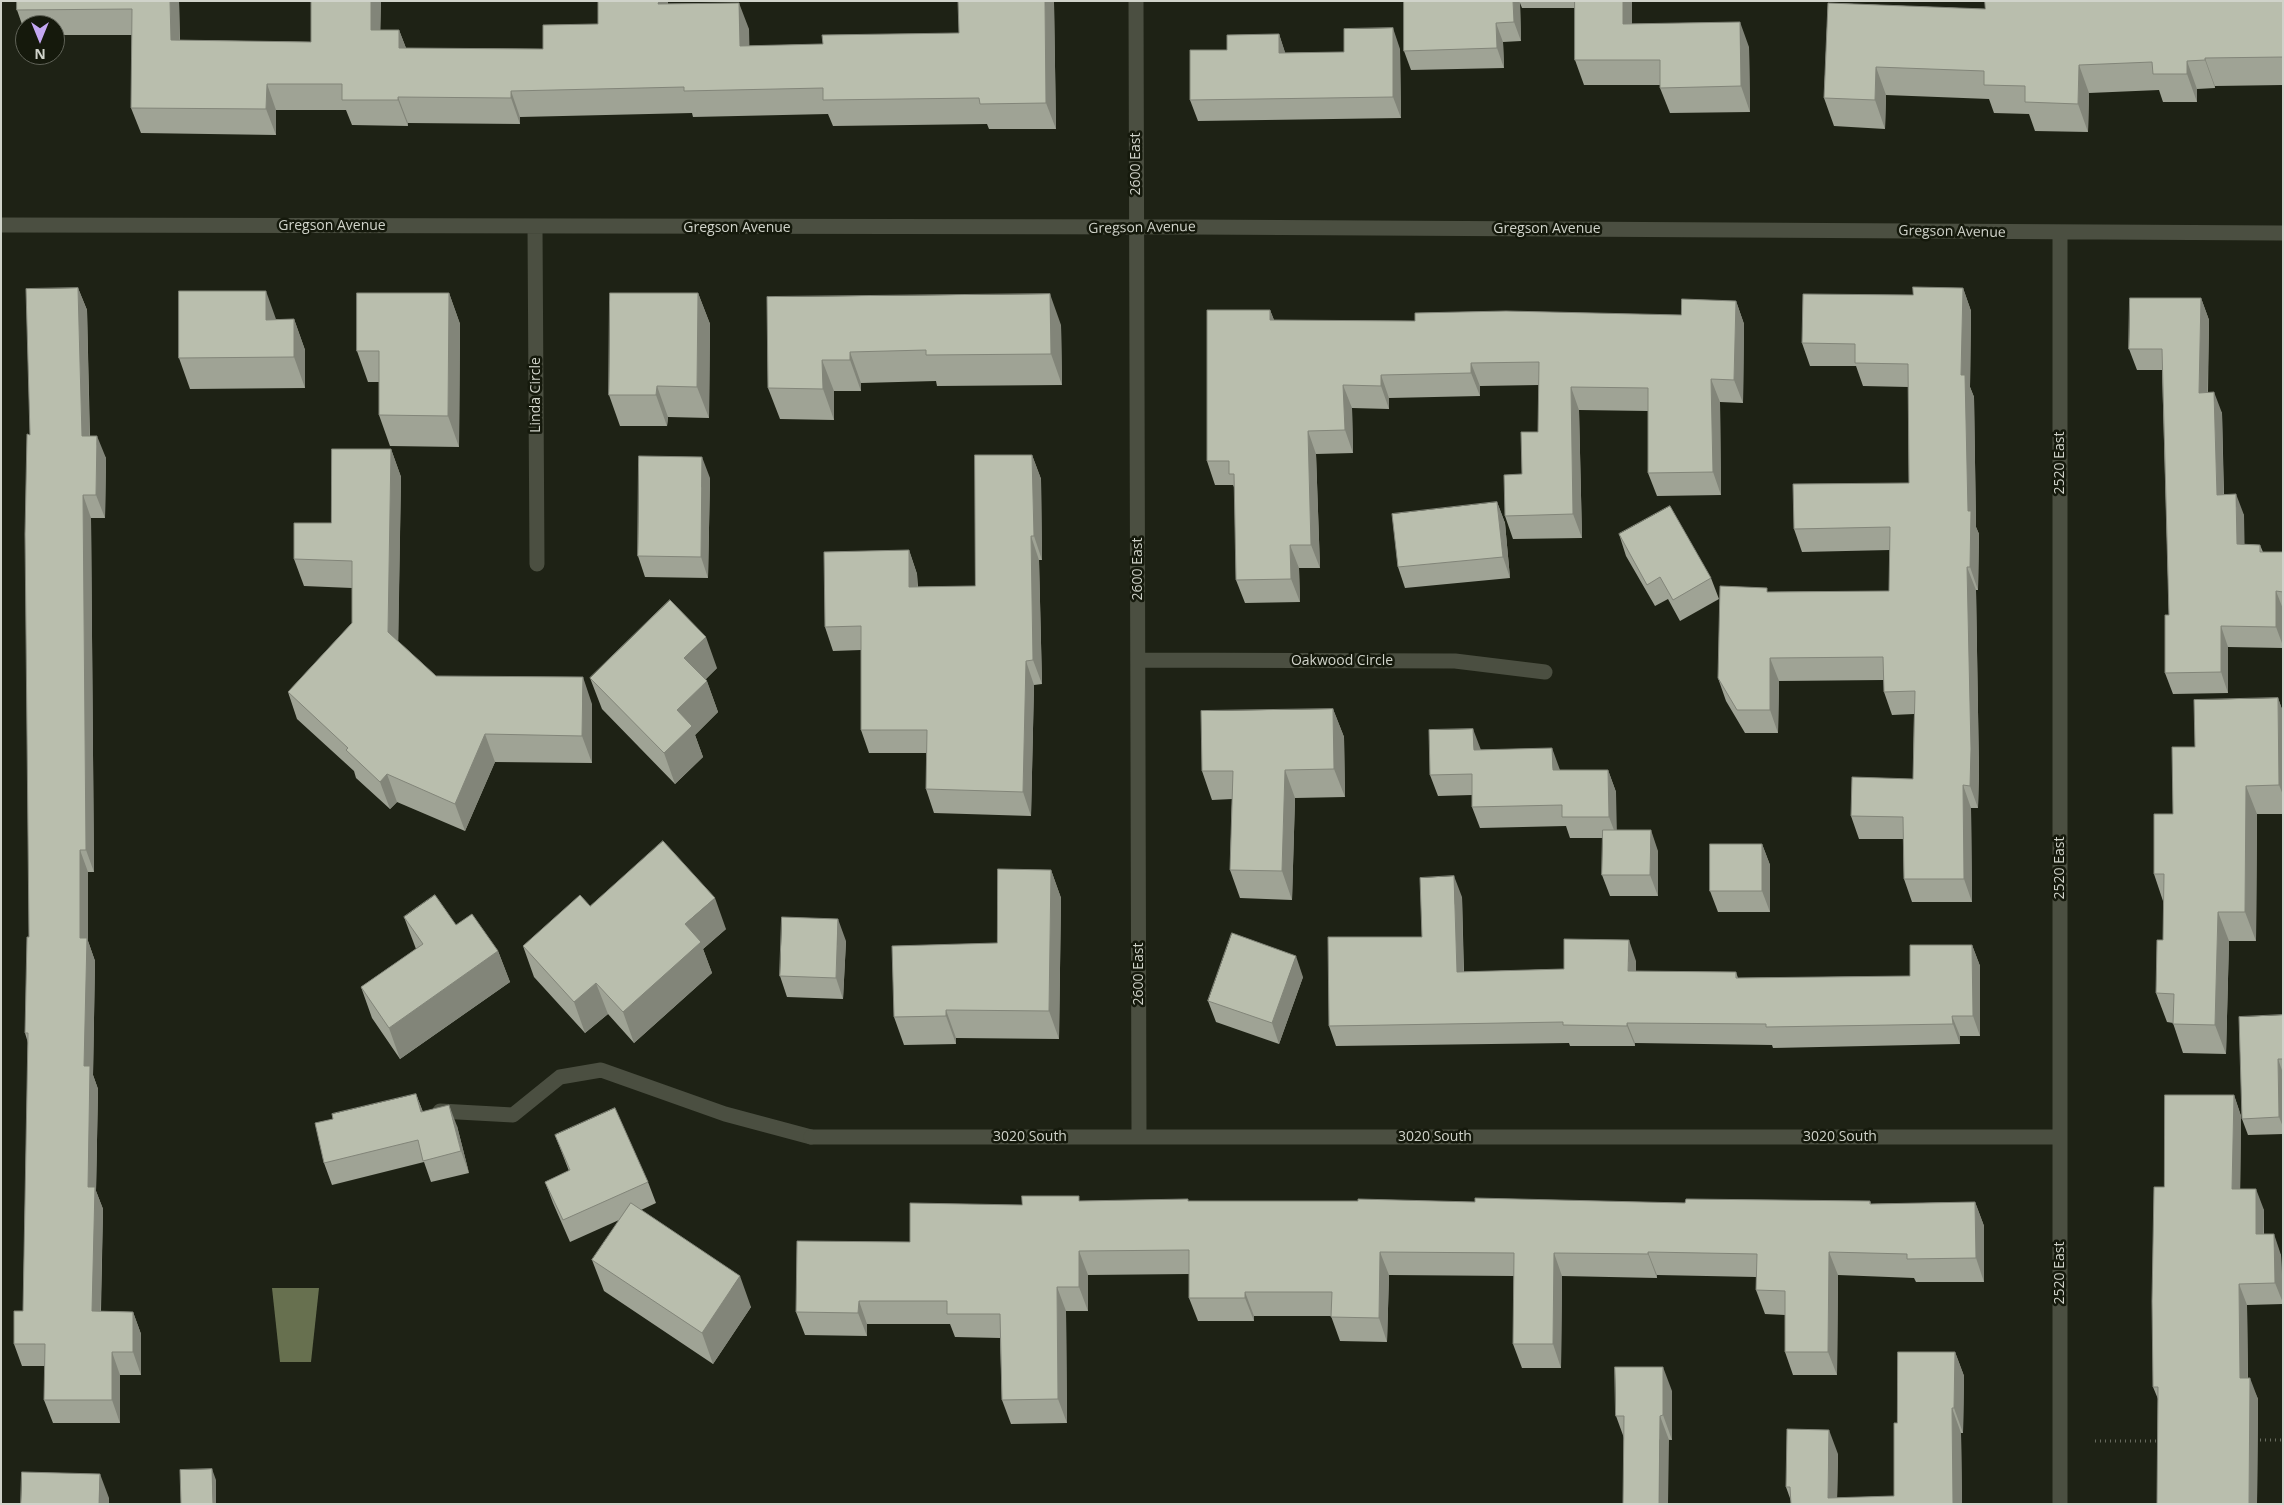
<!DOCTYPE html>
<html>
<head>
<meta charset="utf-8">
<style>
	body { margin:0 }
	#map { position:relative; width:2284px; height:1505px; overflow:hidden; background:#1e2215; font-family:"Open Sans",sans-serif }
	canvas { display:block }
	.frame { position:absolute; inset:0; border:2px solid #d0d3ca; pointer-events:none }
	.north { position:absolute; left:15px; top:15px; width:50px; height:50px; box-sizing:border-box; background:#15190c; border:1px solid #606358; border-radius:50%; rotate:180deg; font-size:14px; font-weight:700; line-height:20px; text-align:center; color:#d0d3ca }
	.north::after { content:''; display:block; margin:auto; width:18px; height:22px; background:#c3a7f2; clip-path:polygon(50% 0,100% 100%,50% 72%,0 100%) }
</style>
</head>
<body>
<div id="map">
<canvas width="2284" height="1505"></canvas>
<div class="frame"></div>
<div class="north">N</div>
</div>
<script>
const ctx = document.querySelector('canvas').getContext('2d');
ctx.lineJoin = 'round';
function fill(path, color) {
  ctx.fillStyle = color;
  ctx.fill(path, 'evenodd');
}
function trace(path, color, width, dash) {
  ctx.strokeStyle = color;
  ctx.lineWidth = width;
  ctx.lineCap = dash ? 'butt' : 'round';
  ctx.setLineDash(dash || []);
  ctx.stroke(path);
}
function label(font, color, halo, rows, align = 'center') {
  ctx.font = font + ' "Open Sans",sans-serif';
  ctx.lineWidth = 5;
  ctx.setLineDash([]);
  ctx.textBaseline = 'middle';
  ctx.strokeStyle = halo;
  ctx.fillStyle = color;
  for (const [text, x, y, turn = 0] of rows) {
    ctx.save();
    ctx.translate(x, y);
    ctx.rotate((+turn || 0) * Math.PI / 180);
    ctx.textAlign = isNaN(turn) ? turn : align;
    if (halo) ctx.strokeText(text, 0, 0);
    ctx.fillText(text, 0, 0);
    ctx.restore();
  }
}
const water = new Path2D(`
	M272,1288h47l-8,74h-31z`);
const path = new Path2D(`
	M2255,1440h28
	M2095,1441h67`);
const lane = new Path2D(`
	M440,1111l73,4 47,-38 41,-7 124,44 86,23`);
const street = new Path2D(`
	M1136,1l3,1136
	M1,225l1189,2 1093,6
	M535,227l2,337
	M1138,660l317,1 90,11
	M811,1137h1249
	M2060,1504v-1271`);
const wall = new Path2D(`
	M179,1l1,39 131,2v-41h70l-1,29h19l7,18 137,1 55,-25 70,-23v3l81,25v17l74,-2 136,-11 95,-30 2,126h-67l-2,-5 -154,2 -5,-12 -135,3 -1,-4 -172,4v7l-112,-1v3l-56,-1 -6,-15h-70v25l-135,-2 -10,-25 1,-73h-77v-10h-30v8l-8,-23z
	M1404,1h228v23l117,23 1,65 -80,1 -10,-25v-3h-76l-9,-25v-52h-53l-2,-5 1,38 -18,1 1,26 -93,2 -7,-19z
	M2283,1v84l-68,1v2l-18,1v13h-34l-4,-12 -70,3 -1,39 -53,-1 -6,-17 -35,-1 -5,-14 -103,-4 -1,34 -51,-3 -10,-28 4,-95 157,6z
	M1279,34l6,19 59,-1 56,-3 1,69 -203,3 -8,-21 37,-50z
	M78,288l9,22 3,126 16,22 -1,60h-14l3,354h-6v69l7,20 -2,114 5,14 -2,102 7,18 -2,102 32,1 8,22v41h-21v48h-67l-9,-23 1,-34h-23l-8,-22 9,-33 5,-268 -3,-10 4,-96z
	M1963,288l8,23 -1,76 4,10 2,130 3,7 -1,56h-2l3,182 -1,36h-7l1,94h-60l-8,-23 -1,-40h-44l-8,-23 62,-37 1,-65 -22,1 -8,-23v-12l-105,1 -1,52h-33l-19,-32 -8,-23 51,-86 120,-1 1,-41 -88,2 -8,-23 115,-46 -1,-96 -45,-1 -7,-20h-46l-8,-23 111,-48z
	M449,293l11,31 -1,123 -69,-1 -11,-31v-33h-11l-11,-31z
	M698,293l12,31 -1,94 -41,-1 -1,9h-47l-11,-31z
	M767,297l294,28 1,60 -125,1 -1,-5 -75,2v8h-27v29l-54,-1 -12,-31z
	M2201,298l8,22 -1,72 14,21 2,81 20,21v29l16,1 3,7h20v96l-55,-1v46l-55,1 -8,-21 4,-58 -7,-245h-25l-8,-21z
	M1736,301l8,23 -1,79 -23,-1 1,93 -64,1 -9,-23v-62l-69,-1 3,128 -69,1 -8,-23 17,-42 16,-42 1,-47 -59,1v10l-91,2v11l-37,-1 1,45 -37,1 4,114h-21l1,34 -55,1 -9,-23 -1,-91 -2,-4h-18l-8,-24 63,-151 4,10 141,1 266,-6z
	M276,319h18l11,31v38l-115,1 -11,-31z
	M391,449l10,28 -3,164 38,35 156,28v59l-97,-1 -30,69 -68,-29 -7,7 -34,-31 -2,-7 -57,-52 -9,-27 64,-69v-35l-48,-2 -10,-27 37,-36z
	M1032,455l9,24 1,81h-3l3,124 -8,1 -3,131 -97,-3 -8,-24v-36h-57l-8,-23v-80l-28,1 -8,-24 84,-77 8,24 1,13 57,-1z
	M710,478l-2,100 -63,-1 -7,-21z
	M1497,502l8,21 5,55 -105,10 -7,-21z
	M1619,534l92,44 8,21 -39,22 -12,-22 -13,7 -29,-50z
	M717,668l-11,11 12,33 -23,23 8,22 -28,27 -73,-75 -12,-31z
	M2278,698l5,14v102h-26l-1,127h-27l-3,113 -43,-1 -10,-30 -6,-1 -11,-29 7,-53v-39l-9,-27 41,-127z
	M1333,709l11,28 1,60 -50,1 -3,102 -52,-2 -10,-28 2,-71 -20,1 -10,-29z
	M1481,750l79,20h48l8,22v38l42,21v45h-48l-8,-21 1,-37h-33l-4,-12 -86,2 -8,-21v-12l-34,1 -8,-21z
	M1762,844l8,21v47h-52l-8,-21z
	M1051,870l10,28 -2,141 -103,-1v6l-52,1 -10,-28 103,-74z
	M1462,897l2,75 100,-3 72,-8v11h100l2,6 172,-2 62,-31 8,21v70h-20v8l-187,4 -1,-3 -137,-2v3h-65l-1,-3 -233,3 -7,-20 93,-89z
	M590,906l136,23 -23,20 9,24 -78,70 -26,-29 -23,19 -51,-56 -11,-31z
	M404,917l52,8 42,26 12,31 -110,77 -28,-41 -11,-31 55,-38z
	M846,941l-3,58 -56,-2 -7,-21z
	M1303,977l-24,67 -63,-22 -8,-21z
	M2283,1015v119l-35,1 -6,-16z
	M416,1094l7,18 34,14 12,47 -38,9 -7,-20 -92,23 -8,-22 9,-44z
	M2234,1095l7,21 -1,73 24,21v24l17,21 2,49 -36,1 1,73 10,21 -1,105h-100l1,-105 -5,-12 11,-200z
	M555,1135l93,47 8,21 -15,7 110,97 -38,57 -109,-73 -12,-31 27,-40 -49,22 -17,-39 -8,-21 24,-11z
	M1081,1201l394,1 210,1 185,-2 1,3 104,-2 9,24v56h-68l-2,-4 -76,-3 -1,100h-44l-8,-23v-37l-20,-1 -9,-24v-13l-99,-2v3l-95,-2 -1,92h-39l-9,-24 1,-68 -125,-1 -2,67 -47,-1 -9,-25h-77v5h-56l-9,-23v-24l-101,1v36h-22l1,112 -56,1 -9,-24 -2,-62 -45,-1 -5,-13h-83v12l-62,-1 -9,-23 114,-70 112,-37z
	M1955,1352l9,24 -1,57h-2l1,71h-171v-3l-5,-14 52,-33 -1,44 57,-2 3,-73z
	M1672,1391v49l-48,-2 -8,-22z`);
const shadedWall = new Path2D(`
	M170,1h9l1,64 -9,-25z
	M371,1h10l-1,55 -9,-26z
	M659,1h9v29l-10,-26z
	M1045,1h9v2l2,126 -10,-26z
	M1513,1h6l1,2 1,38 -7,-19z
	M1623,1h9v48l-9,-25z
	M739,3l10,26 1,43 -10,-26z
	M1740,22l9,25 1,65 -9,-26z
	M1496,23l7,19 1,26 -7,-20z
	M1393,28l7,21 1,69 -8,-21z
	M399,30l10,26 -10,-8z
	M1279,34l7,21 -7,-2z
	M2205,58l10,28v2l-10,-28z
	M2187,61l10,28v13l-10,-28z
	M2079,65l10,28 -1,39 -10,-28z
	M1876,67l10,28 -1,34 -10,-29z
	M267,84l9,26v25l-10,-26z
	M511,91l9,26v7l-9,-26z
	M398,97l10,26v3l-10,-26z
	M78,288l9,22 3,148 -8,-22z
	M1963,288l8,23 -1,76 4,10 2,130 3,7 -1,56 -8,-23 -2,-56 -7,-136z
	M266,291l11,31 -11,-2z
	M449,293l11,31 -1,123 -11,-31z
	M698,293l12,31 -1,94 -12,-31z
	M1050,294l11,31 1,60 -11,-31z
	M2201,298l8,22 -2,94 -8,-21z
	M1736,301l8,23 -1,79 -9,-23z
	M1270,310l9,23 -9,-13z
	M294,319l11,31v38l-11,-31z
	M850,352l11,31v8l-11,-31z
	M822,360l12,31v29l-11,-31z
	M1471,363l9,23v10l-9,-23z
	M1381,375l8,23v11l-8,-23z
	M1711,379l9,23 1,93 -8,-23z
	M1343,385l9,23 1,45 -8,-23z
	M657,386l11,31 -1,9 -11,-31z
	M1571,387l8,23 3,128 -9,-24z
	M2214,392l8,21 2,103 -7,-21z
	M1308,431l8,23 4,114 -9,-23z
	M97,436l9,22 -1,60 -9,-23z
	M391,449l10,28 -3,182 -10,-27z
	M1032,455l9,24 1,81 -8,-24z
	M702,457l8,21 -2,100 -7,-21z
	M2236,494l8,21 1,50 -8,-21z
	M83,495l8,23 3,354 -8,-22z
	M1497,502l8,21 5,55 -7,-21z
	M1031,536l8,24 3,124 -9,-24z
	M1290,545l9,23 1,34 -9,-23z
	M909,550l8,24 1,37 -9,-24z
	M1967,567l9,23 3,182 -1,36 -8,-22z
	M2276,591l7,18v37l-7,-19z
	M2221,626l7,21v46l-7,-21z
	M706,637l11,31 -22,21 -11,-31z
	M1770,658l9,23 -1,52 -8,-23z
	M1026,661l8,24 -3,131 -8,-24z
	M583,677l9,27v59l-10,-27z
	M707,681l11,31 -23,23 8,22 -28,27 -11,-31 13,-43z
	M2278,698l5,14v83l-4,-10z
	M1333,709l11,28 1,60 -11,-28z
	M1473,729l8,21h-7z
	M485,734l10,28 -30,69 -10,-27z
	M1552,748l8,22v22l-7,-22z
	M1285,770l10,28 -3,102 -10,-29z
	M1608,770l8,22 1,46 -8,-21z
	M387,774l10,28 -7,7 -10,-27z
	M1963,785l8,23 1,94 -8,-23z
	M2246,786l11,28 -1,127 -11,-29z
	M1651,830l7,21v45l-8,-21z
	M1762,844l8,21v47l-8,-21z
	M80,850l8,22v69l7,20 -2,114 5,14 -2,102 7,18 -3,125 -8,-23 -12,-373z
	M1051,870l10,28 -2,141 -10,-28z
	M1454,876l8,21 2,96 -7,-21z
	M715,898l11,31 -23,20 9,24 -78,70 -11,-31 62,-88z
	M2218,912l11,29 -3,113 -11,-29z
	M838,919l8,22 -3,58 -7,-21z
	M1629,940l7,21v31l-8,-21z
	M1972,945l8,21v70l-7,-20z
	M498,951l12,31 -110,77 -11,-31z
	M1296,956l7,21 -24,67 -7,-21z
	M596,983l12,31 -23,19 -11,-31z
	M946,1010l10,28v6l-10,-28z
	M1952,1016l8,20v8l-7,-20z
	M1627,1023l8,20v3l-8,-20z
	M2278,1059l5,14v54l-4,-10z
	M416,1094l8,21 -3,-3z
	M2234,1095l7,21 -1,94 -8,-21z
	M449,1105l8,21 12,47 -8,-22z
	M2256,1189l8,21 -1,45 -7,-21z
	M1975,1202l9,24v56l-8,-24z
	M2274,1234l7,21 2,48 -8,-20z
	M1079,1251l9,24v36l-9,-24z
	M1380,1252l9,23 -2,67 -8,-24z
	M1648,1252l9,23v3l-9,-24z
	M1829,1252l9,23 -1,100 -9,-23z
	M1554,1253l8,23 -1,92 -8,-24z
	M740,1276l11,31 -38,57 -11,-31z
	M2239,1284l8,21 1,94 -8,-21z
	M1057,1287l9,24 1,112 -9,-24z
	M1245,1292l9,24v5l-9,-23z
	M859,1301l8,23v12l-9,-23z
	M133,1312l8,22v41l-8,-23z
	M112,1352l8,23v48l-8,-23z
	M1955,1352l9,24 -1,57 -9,-25z
	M1663,1367l9,24v49l-9,-25z
	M2250,1378l8,21 -1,105h-8z
	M1952,1408l9,25 1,71h-9z
	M1660,1416l9,24 -1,64h-9z
	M1829,1430l9,24 -1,50 -9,-6z
	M212,1469l4,11v24h-3z
	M100,1474l9,24v6h-10z`);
const building = new Path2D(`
	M17,1h153l1,39 140,2v-41h60v29h28v18l144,1v-24l55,-1v-23h61l-1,3 81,-1 1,43 83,-2 -1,-9 137,-2 -1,-32h87l1,102 -66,1 -1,-6 -156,2v-12l-139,3v-4l-173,4v7l-113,-1v3h-56v-16h-75l-1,25 -135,-1 1,-99 -115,1z
	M1404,1h109l1,21 -18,1 1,25 -93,3z
	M1575,1h48v23l117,-2 1,64 -81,2v-28h-85z
	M1985,1h298v56l-78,1v2l-18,1v13h-34l-1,-12 -73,3 -1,39 -53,-2v-16l-41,-1v-14l-108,-4 -1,33 -51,-2 4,-95 157,6z
	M1393,28v69l-203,3v-50h37v-15l52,-1v19l65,-1v-23z
	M1913,287l50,1 -2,87h4l3,136h3l-1,56h-3l4,182 -1,37 -7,-1 1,94h-60l-1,-62 -52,-1 1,-39 61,2 2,-88 -31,1 -1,-35 -113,1v52h-33l-19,-32 2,-92 47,2v4l122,-1 1,-64 -96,2 -1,-45 116,-1 -1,-119 -53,-1v-19l-53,-1 1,-49 110,1z
	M78,288l4,148h15l-1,59h-13l3,355h-6v88h7l-3,128h6l-2,121h7l-3,124 41,1v40h-21v48h-68l1,-56h-31v-33h9l5,-278h-3l2,-96h2l-4,-403 2,-100 3,1 -4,-146z
	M179,291h87v29l28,-1v38l-115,1z
	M357,293h92l-1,123 -69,-1v-64h-22z
	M610,293h88l-1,94 -40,-1 -1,9h-47z
	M1050,294l1,60 -125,1v-5l-76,2v8h-28l1,29 -55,-1 -1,-91z
	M2130,298h71l-2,95 15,-1 3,103 19,-1 1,50 23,1v7h23v40l-7,-1v36l-55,-1v46l-56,1v-58h4l-7,-266h-33z
	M1682,299l54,2 -2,79 -23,-1 2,93 -65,1v-85l-77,-1 2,127 -68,2 -1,-41 18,-1 -1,-42h17l1,-70 -68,1v10l-90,2v11l-38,-1 2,45 -37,1 3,114h-21l1,34 -55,1 -2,-106h-5v-13h-22v-151h63v10l145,1v-8l91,-2 175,4z
	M332,449h59l-3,183 48,44 147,1 -1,59 -97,-2 -30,70 -68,-30 -7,8 -34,-32 2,-2 -60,-56 64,-69v-62l-58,-2v-36h37z
	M975,455h57l2,81h-3l2,124 -7,1 -3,131 -97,-3 1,-59h-66v-104l-36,1 -1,-75 85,-2v37l66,-1z
	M639,456l63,1 -1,100 -63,-1z
	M1497,502l6,55 -105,10 -6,-53z
	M1670,506l41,72 -38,22 -13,-23 -13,8 -28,-51z
	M670,600l36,37 -22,21 23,23 -30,29 15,16 -28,27 -74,-75z
	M2278,698l1,87 -33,1 -1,126h-27l-3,113 -42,-1 1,-30 -18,-1 1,-53h6l1,-66h-10v-60h19l-1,-67h23l-1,-47z
	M1333,709l1,60 -49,1 -3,101 -52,-1 3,-99h-31l-1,-60z
	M1473,729l1,21 78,-2 1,22h55l1,47h-47v-12l-90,2v-33l-42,1 -1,-45z
	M1603,830h48l-1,45h-48z
	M663,841l52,57 -30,26 16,18 -78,70 -27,-29 -22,19 -51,-56 57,-51 10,11z
	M1710,844h52v47h-52z
	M998,869l53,1 -2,141 -103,-1v6l-52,1 -2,-71 105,-3z
	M1454,876l3,96 107,-3v-30l65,1 -1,31 108,1v6l174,-2v-31h62l1,71h-21l1,8 -187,3v-3l-139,-1v3l-64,-1v-3l-234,4 -1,-89h94l-2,-59z
	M435,895l21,30 16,-11 26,37 -109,77 -28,-41 62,-43 -19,-27z
	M782,917l56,2 -2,59 -56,-2z
	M1232,933l64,23 -24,67 -64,-22z
	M2283,1015v44h-5l1,58 -37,2 -3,-102z
	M416,1094l5,18 28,-7 12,46 -38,10 -5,-21 -94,23 -9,-40 18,-4 -1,-5z
	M2165,1095h69l-2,94h24v45h18l1,49 -36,1 1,94h10l-1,126h-92l1,-117h-5l-1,-86 2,-114h10z
	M615,1108l33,74 -85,38 -18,-38 25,-12 -15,-35z
	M1022,1196h57v5l109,-2v2h170v-2l117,3v-4l210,5 1,-4 184,2v3l105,-2 1,56 -69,1v-5l-78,-2 -1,100h-43v-61l-29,-1 1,-36 -109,-2v2l-94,-1 -1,91h-40l1,-91 -134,-1 -1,66 -48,-1 1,-25h-87v6h-56v-48l-110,1v36h-22l1,112 -56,1 -2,-86h-53v-13h-88l-1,12 -62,-1 1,-71 113,1v-39l112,2z
	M631,1203l109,73 -38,57 -110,-73z
	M1898,1352h57l-1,56h-2l1,96h-162l-1,-17h-4l1,-58 42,1 -1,68 66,-2v-73h3z
	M1615,1367h48v48l-3,1 -1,88h-36l1,-88h-8z
	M212,1469l1,35h-32l-1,-34z
	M22,1472l78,2 -1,30h-78z`);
const streetNames = [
	["2600 East",1136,164,-90],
	["Gregson Avenue",332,226],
	["Gregson Avenue",737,228],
	["Gregson Avenue",1142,228,-1],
	["Gregson Avenue",1547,229],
	["Gregson Avenue",1952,232,1],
	["Linda Circle",536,395,-90],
	["2520 East",2060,463,-90],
	["2600 East",1138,569,-90],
	["Oakwood Circle",1342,661],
	["2520 East",2060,868,-90],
	["2600 East",1139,974,-90],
	["3020 South",1030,1137],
	["3020 South",1435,1137],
	["3020 South",1840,1137],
	["2520 East",2060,1273,-90]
];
fill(water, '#67704f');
trace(path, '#676a5f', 3, [1, 4]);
trace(lane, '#4b4f41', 15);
trace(street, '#4b4f41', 15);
fill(wall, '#9fa395');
fill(shadedWall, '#828579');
fill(building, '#b9bead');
trace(building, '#828579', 1);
label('14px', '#d0d3ca', '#15190c', streetNames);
</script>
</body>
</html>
